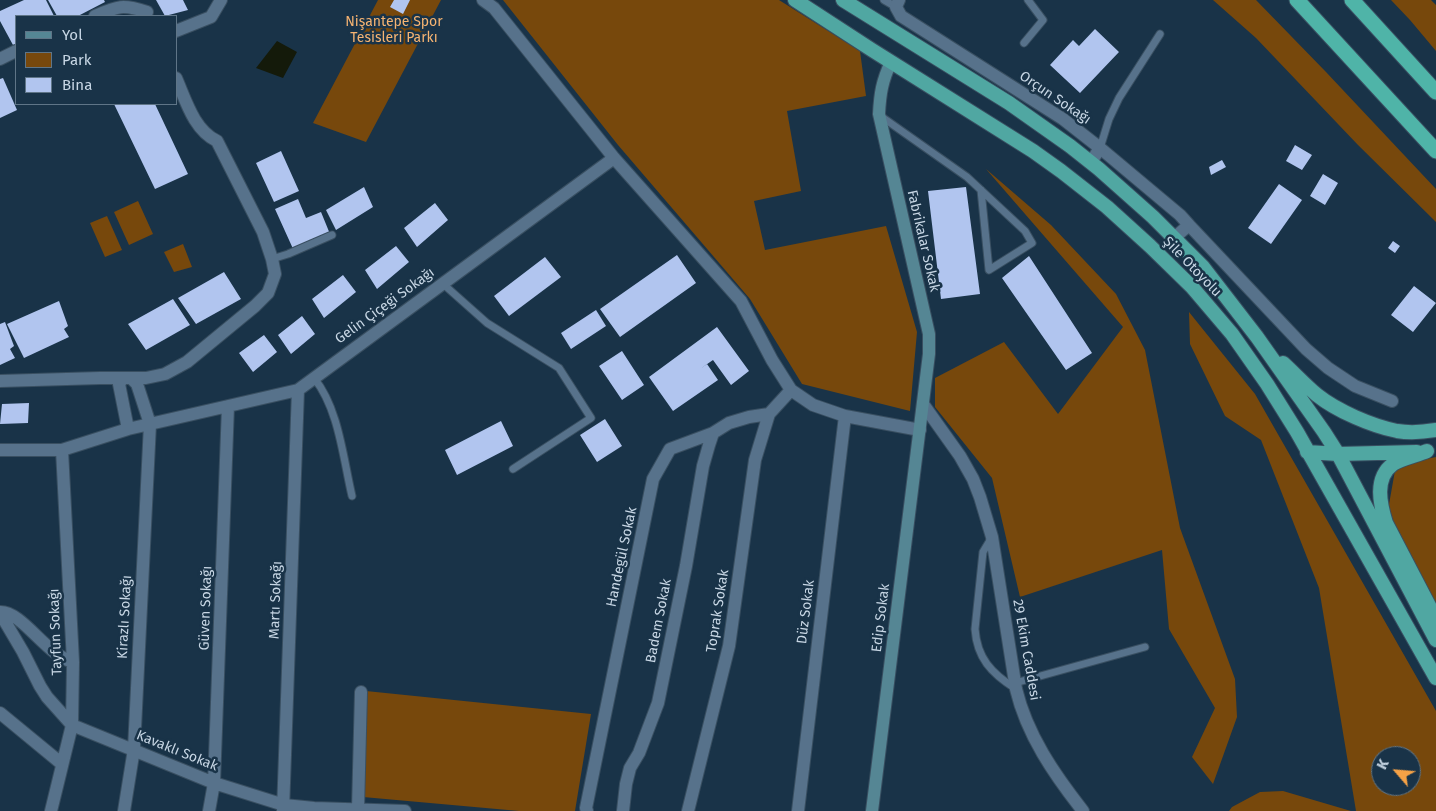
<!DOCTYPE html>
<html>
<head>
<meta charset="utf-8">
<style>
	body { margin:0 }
	#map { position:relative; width:1436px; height:811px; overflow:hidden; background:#193348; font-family:"Fira Sans",sans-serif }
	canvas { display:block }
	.legend { position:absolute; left:15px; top:15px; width:162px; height:90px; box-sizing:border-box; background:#193348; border:1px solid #5f7587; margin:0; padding:6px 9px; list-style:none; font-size:15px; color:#c8d7e5 }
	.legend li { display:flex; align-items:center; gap:10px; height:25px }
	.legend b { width:25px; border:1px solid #5f7587 }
	.north { position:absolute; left:1371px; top:746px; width:50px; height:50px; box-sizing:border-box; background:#193348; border:1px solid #5f7587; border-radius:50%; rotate:297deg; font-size:14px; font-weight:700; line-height:20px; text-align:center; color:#c8d7e5 }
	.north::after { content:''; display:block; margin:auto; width:18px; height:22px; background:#f6a246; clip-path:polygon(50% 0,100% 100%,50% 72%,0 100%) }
</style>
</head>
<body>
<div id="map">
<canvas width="1436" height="811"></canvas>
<ul class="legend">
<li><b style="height:6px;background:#558694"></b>Yol</li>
<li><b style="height:14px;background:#77480c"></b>Park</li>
<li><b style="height:14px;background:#b1c5ef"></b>Bina</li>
</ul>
<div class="north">K</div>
</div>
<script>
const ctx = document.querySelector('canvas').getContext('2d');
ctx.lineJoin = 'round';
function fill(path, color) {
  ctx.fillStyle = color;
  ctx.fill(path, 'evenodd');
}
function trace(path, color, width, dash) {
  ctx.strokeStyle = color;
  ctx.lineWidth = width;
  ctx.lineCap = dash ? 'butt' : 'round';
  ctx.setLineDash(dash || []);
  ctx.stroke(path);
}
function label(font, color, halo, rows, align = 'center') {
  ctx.font = font + ' "Fira Sans",sans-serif';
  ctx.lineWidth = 5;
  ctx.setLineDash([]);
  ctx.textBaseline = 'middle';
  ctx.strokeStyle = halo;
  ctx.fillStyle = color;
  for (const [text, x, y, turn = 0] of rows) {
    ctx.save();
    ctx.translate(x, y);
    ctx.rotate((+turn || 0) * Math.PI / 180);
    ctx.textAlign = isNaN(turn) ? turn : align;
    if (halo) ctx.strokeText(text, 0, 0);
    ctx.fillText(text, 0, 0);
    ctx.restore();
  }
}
const green = new Path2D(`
	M378,0h63l-75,142 -53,-19z
	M503,0h276l81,51 6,45 -79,15 14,80 -47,10 11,49 121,-24 31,106 -7,79 -108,-27 -52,-85 -132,-154z
	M1213,0h43l70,72 110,117v33l-78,-77 -102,-107z
	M1391,0h40l5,5v46l-26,-31z
	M986,169l65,56 65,69 29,56 35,178 55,151 2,38 -24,67 -21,-27 23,-49 -46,-79 -7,-79 -142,47 -28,-119 -57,-71v-29l69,-36 54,72 65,-87z
	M138,201l15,33 -24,11 -15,-33z
	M107,216l15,34 -17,7 -15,-34z
	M183,244l9,23 -18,5 -10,-20z
	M1189,312l66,82 181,317v100h-80l-37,-223 -58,-148 -36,-24 -35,-72zM1381,756h30v30h-30z
	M1436,457v153l-50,-89 10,-56z
	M366,691l225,23 -16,97h-56l-156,-14z
	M1283,791l68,20h-122l3,-4 28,-15z`);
const water = new Path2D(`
	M277,41l20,11 -14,26 -27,-10z`);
const building = new Path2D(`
	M24,0h22l8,16h-38v28l-3,1 -13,-24v-10z
	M48,0h56l1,2 -27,14h-21z
	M156,0h27l5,10 -23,6z
	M394,0h16l-7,14 -13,-7z
	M1095,29l24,23 -39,41 -30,-28 23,-25 6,6z
	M3,78l14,32 -17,8v-39z
	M114,104h41l33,70 -33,15z
	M1295,145l17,10 -10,15 -16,-9z
	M281,151l18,40 -25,11 -18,-39z
	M1222,160l4,7 -15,8 -2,-8z
	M1323,174l15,9 -13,22 -15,-9z
	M1279,184l23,16 -31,44 -23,-16z
	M364,187l9,20 -37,23 -10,-20z
	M966,187l14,107 -39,5 -13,-108z
	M298,199l8,19 15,-6 9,22 -36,17 -19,-42z
	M435,203l13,17 -31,27 -13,-19z
	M1393,241l7,5 -5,7 -7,-5z
	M396,246l13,16 -32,27 -12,-19z
	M677,255l19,28 -76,54 -20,-28z
	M1029,256l63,97 -26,17 -64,-92z
	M545,257l16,20 -52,39 -15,-20z
	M224,272l17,27 -45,25 -18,-26z
	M343,275l13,17 -32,26 -12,-19z
	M1414,286l22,17 -23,29 -22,-17z
	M173,299l17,26 -44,25 -18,-26z
	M59,301l9,25 -4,3 5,8 -45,21 -17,-34z
	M596,310l10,16 -35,23 -10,-16z
	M302,316l13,18 -24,20 -13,-19z
	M5,322l9,24 -4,3 5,9 -15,7v-41z
	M717,327l32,44 -18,14 -18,-25 -13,9 7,-5 11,16 -45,31 -24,-34z
	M264,335l13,17 -24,20 -14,-19z
	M622,351l22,34 -22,15 -23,-34z
	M29,403l-1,20 -28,1 2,-20z
	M605,419l17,27 -25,16 -17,-27z
	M501,421l12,25 -56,29 -12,-25z`);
const service = new Path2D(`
	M884,0l12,7
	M1024,43l19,-23 -15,-20
	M879,115l88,62 58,54 7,12 -43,27 -8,-80
	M1100,148l9,-29 10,-21 41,-64
	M272,259l16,-5 44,-19
	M442,283l45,40 72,45 32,50 -78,51
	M314,378c25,31 29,80 38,118
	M992,537l-9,15 -8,77c2,29 16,44 41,60
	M1015,683l130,-36`);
const minor = new Path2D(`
	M483,0l11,8 120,150 127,143 31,59 19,30 22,15 32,11 75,14
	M95,16c23,-10 28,-12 52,-4
	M176,31l35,-14 10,-17
	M0,59l16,-8
	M1100,148l80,67 9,10 -15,13
	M1189,225l117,124 22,19 27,18 37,15
	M123,378l-4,6 9,45
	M0,381l100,-3h46l19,-4 22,-12 68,-56 13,-13 7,-19 -3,-15 -9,-27 -46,-91c-23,-11 -31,-40 -41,-63
	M923,404l37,52 13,23 7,18 12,40 24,152c11,46 38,85 67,122
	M0,450h62l66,-21 170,-39 316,-232
	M0,612c22,-1 47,44 73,50
	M0,613l23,39 17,34 7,11 25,28 142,58 70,22 30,3 91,3
	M0,713l62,51
	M358,809l3,-117
	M51,811l21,-86 1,-63 -11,-212
	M124,811l10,-62 16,-325 -13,-40 -6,-6
	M209,811l5,-28 14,-377
	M283,811l15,-421
	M587,811l-1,-3 67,-329 17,-30 43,-16 16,-10 20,-6 20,-3 22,-24
	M623,811l3,-27 4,-16 9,-15 19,-50 28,-137 17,-100 6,-21 4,-12
	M688,811l41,-165 26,-186 14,-46
	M798,811l47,-395`);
const tertiary = new Path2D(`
	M899,0l-3,7 5,9 162,103 37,29 -9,14`);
const secondary = new Path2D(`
	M872,811l57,-457v-20l-50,-220c1,-20 3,-33 12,-52`);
const trunk = new Path2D(`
	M795,0l77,50 161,101 28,20 46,36 43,39 42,41 40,47 35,50 30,48 139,246
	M843,0l166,103 61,43 29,23 54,48 50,50 54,70 67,95 14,22 98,186
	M1283,363c11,10 22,22 34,32 20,16 55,31 80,36 12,2 27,1 39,-1
	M1427,451c-9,4 -27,8 -34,13 -19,14 -13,40 -7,59l50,96
	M1307,452l31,2 79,-2`);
const motorway = new Path2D(`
	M1297,0l139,151
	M1352,0l84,92`);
const parkNames = [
	["Nişantepe Spor",394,22],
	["Tesisleri Parkı",394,38]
];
const streetNames = [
	["Orçun Sokağı",1055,98,34],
	["Fabrikalar Sokak",923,241,77],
	["Şile Otoyolu",1192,267,46],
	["Gelin Çiçeği Sokağı",385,306,-36],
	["Handegül Sokak",622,557,-78],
	["Martı Sokağı",276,600,-88],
	["Güven Sokağı",206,608,-88],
	["Toprak Sokak",718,611,-81],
	["Düz Sokak",806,612,-83],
	["Kirazlı Sokağı",125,617,-87],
	["Edip Sokak",881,618,-83],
	["Badem Sokak",659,621,-79],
	["Tayfun Sokağı",56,632,-92],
	["29 Ekim Caddesi",1026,650,80],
	["Kavaklı Sokak",177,751,22]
];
fill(green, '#77480c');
fill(water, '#141a0a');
fill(building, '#b1c5ef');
trace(service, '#394f61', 9);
trace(minor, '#394f61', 14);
trace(tertiary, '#394f61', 14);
trace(secondary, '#394f61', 14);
trace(trunk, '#394f61', 16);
trace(motorway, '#394f61', 17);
trace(service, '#57728b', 7);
trace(minor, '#57728b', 12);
trace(tertiary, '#57728b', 12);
trace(secondary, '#558694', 12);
trace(trunk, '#50a7a2', 14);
trace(motorway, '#4fb4a8', 15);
label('14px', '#f6b472', '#193348', parkNames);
label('14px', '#c8d7e5', '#193348', streetNames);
</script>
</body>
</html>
